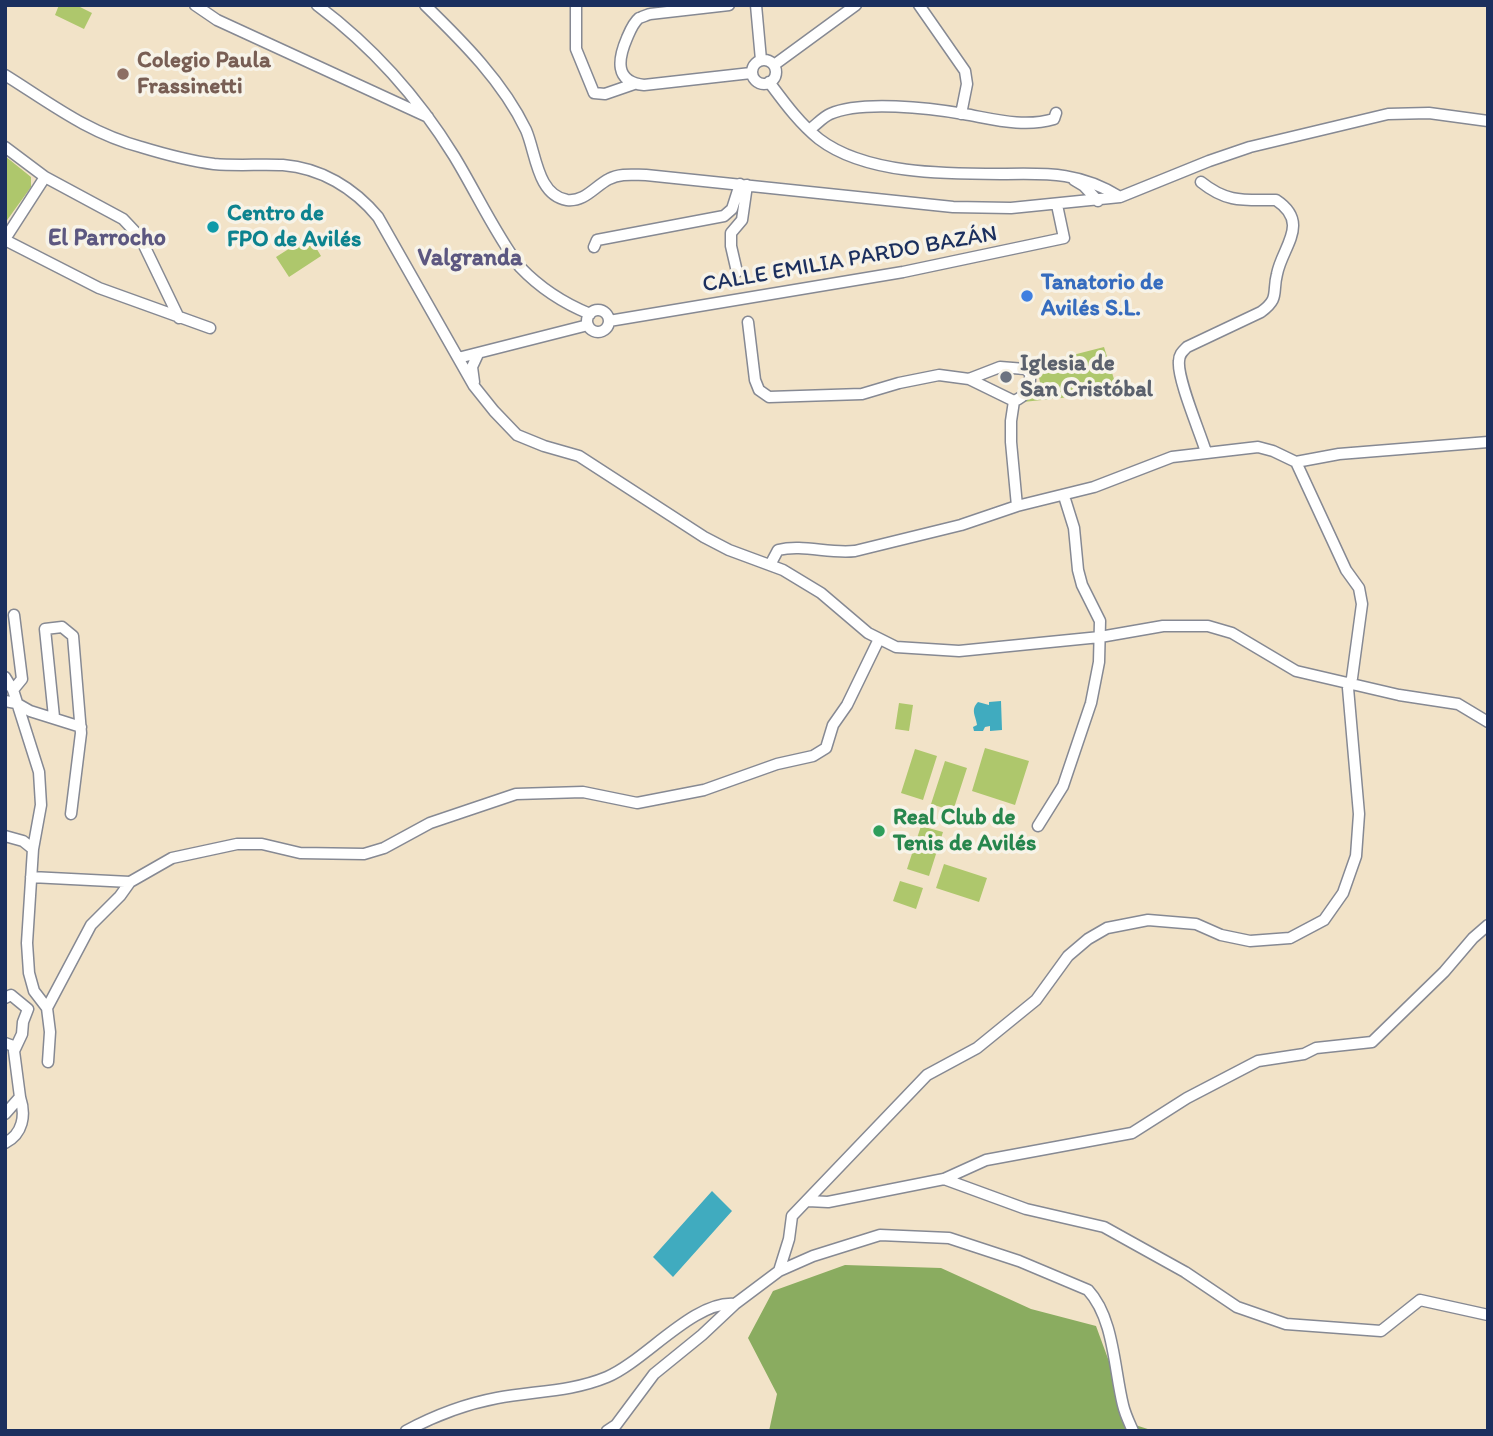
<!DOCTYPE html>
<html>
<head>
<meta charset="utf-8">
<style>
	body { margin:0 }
	#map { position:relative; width:1493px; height:1436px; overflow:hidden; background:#f2e3c8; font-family:Itim,sans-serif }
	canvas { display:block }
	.frame { position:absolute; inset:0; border:7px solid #1b2f5e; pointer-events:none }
</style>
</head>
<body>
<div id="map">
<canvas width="1493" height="1436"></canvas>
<div class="frame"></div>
</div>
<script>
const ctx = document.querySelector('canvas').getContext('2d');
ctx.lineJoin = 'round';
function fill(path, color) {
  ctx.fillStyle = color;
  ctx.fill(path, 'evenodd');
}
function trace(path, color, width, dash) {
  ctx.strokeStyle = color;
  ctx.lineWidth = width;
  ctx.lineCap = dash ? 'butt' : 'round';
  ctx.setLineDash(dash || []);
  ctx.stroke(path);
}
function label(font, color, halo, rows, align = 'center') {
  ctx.font = font + ' Itim,sans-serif';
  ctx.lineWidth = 7;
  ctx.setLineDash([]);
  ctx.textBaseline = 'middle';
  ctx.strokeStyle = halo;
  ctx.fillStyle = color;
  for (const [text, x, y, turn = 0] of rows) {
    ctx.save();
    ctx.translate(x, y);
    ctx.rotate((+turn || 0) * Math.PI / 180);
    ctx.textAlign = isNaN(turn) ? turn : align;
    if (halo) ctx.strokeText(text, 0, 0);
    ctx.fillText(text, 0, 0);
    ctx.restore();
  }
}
const green = new Path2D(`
	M59,5h17l16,8 -8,16 -29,-14z
	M5,156l26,21v10l-26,36z
	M309,236l12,20 -32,21 -13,-20z
	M1104,347l14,45 -95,10 18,-14 -3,-16 23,-14z
	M899,703l14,2 -4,26 -14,-2z
	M985,748l44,13 -14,44 -43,-14z
	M915,749l22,7 -14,44 -22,-7z
	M945,761l22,7 -14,43 -22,-7z
	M921,826l22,6 -14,44 -22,-7z
	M944,864l43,14 -8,24 -43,-14z
	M900,881l23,7 -7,21 -23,-8z`);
const forest = new Path2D(`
	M845,1265l96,3 90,41 65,17 36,98 22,7h-385l8,-37 -29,-56 25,-47z`);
const water = new Path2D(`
	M1001,701l1,29 -12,1v-5l-5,1 -2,4h-9l-1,-4 4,-2c-1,-9 -7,-15 1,-23l11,3v-3z
	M712,1191l20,20 -59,66 -20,-20z`);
const minor = new Path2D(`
	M195,5l22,15 211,97
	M317,5c56,42 100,91 137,151 22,36 40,76 66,111 20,21 43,36 70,47
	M425,5c38,37 78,77 101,125 10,23 11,65 41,70 18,2 28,-14 42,-21 11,-6 25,-4 37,-4l307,32 58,1 109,-11 89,-36 41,-14 138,-33 41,-1 59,8
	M576,5v44l18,44 11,1 29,-10
	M729,5l-79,9c-1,0 -10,4 -11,4 -6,5 -9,13 -12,20 -9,21 -13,44 17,47l107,-12
	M756,5l5,55
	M919,5l46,66 2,13 -6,30
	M752 72a12 12 0 1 1 24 0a12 12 0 1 1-24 0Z
	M774,65l82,-60
	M5,75c45,28 83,58 136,72 23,7 49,14 73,17 23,2 46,0 69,1 38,3 71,23 95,52l96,169 20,25 23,24 27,11 35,10 125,81 25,13 54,20 38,23 47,40 28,14 63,4 141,-14 63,-11h45l24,7 64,38 103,24 59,9 30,18
	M769,82c15,20 30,41 50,57 47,36 130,35 187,35 44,-1 76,-1 114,23
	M809,130c7,-5 14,-13 21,-16 31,-14 100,-6 134,0 29,5 60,14 90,5l2,-6
	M5,147l40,30 78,42 17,18 39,81
	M1074,180l10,6 14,15
	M1201,182c26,21 43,18 75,18 35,23 6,47 1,74 -5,19 3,24 -16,38l-74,35c-4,4 -8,7 -8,14 -2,18 21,71 27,91
	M5,239l40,-62
	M5,240l94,48 111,40
	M594,247l3,-7 127,-24 8,-7 8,-25
	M737,272l-6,-26v-13l11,-13 5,-35
	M587 321a11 11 0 1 1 22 0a11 11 0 1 1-22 0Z
	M609,321l294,-49 161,-34 -7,-33
	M748,322l7,58 4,10 10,7 93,-3 37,-11 40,-8 30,4 31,-12 25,2 5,4c1,13 -3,23 -16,28l-3,20v21l6,64
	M458,358l130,-33
	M969,379l45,22
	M474,382l-2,-15 6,-13
	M770,565l8,-15c25,-6 51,4 77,1l106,-26 56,-19 77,-19 78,-30 86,-10 15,4 23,11 43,-8 149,-12
	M5,677l8,13 26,82 2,33 -8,44 -6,94 2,30 5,18 13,17 3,24 -2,30
	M13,690l9,-11 -8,-64
	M5,701l11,2 14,8 51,16
	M54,717l-9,-88 17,-2 11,9 8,97 -10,81
	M1038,826l25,-40 28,-83 8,-41 1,-41 -18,-36 -4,-15 -4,-42 -10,-32
	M5,836l18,5 10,8
	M31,877l99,5 42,-24 65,-14h25l38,9 64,1 20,-6 46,-25 86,-29 67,-2 54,11 67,-13 73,-26 36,-8 13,-8 7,-23 14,-20 32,-66
	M5,998l6,-3 17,14 -5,13 -1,12 -8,17 6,46 -15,17
	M47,1008l44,-83 29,-29 10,-14
	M5,1043l11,4
	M5,1143c18,-9 21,-28 15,-46
	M944,1179l82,30 78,18 81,45 52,35 49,17 95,7 39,-31 68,15
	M808,1201l20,1 116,-23 42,-19 146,-27 55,-35 71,-37 46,-7 12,-6 56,-6 72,-70 29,-34 15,-13
	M779,1271l10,-32 3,-23 135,-141 50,-27 59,-48 32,-44 20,-17 19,-11 41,-8 48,4 25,11 29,6 40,-3 34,-18 19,-27 13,-37 3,-42 -11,-126 4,-10 10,-74 -3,-16 -13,-18 -50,-108
	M406,1431c28,-15 59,-27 91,-33 37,-7 74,-6 110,-21 38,-16 87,-77 128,-73
	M607,1431l9,-6 38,-51 48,-39 33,-31 44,-33 34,-15 67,-21 69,3 70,23 69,29c26,28 26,79 35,115 2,9 6,17 10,26`);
const markers = [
	[123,74,7,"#8d6e63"],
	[213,227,7,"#0f9aa8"],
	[1027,296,7,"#3f7fe0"],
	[1006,377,7,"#6b7280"],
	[879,831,7,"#2e9e5b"]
];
const educationNames = [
	["Colegio Paula",137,61],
	["Frassinetti",137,87]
];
const cultureNames = [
	["Centro de",227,214],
	["FPO de Avilés",227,240]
];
const streetNames = [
	["CALLE EMILIA PARDO BAZÁN",850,260,-10]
];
const shopNames = [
	["Tanatorio de",1041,283],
	["Avilés S.L.",1041,309]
];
const worshipNames = [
	["Iglesia de",1020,364],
	["San Cristóbal",1020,390]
];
const leisureNames = [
	["Real Club de",893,818],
	["Tenis de Avilés",893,844]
];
const neighbourhoodNames = [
	["El Parrocho",107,239],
	["Valgranda",470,259]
];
fill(green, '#aec76c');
fill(forest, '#8aac60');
fill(water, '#40abbf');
trace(minor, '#868993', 13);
trace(minor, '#fff', 10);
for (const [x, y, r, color] of markers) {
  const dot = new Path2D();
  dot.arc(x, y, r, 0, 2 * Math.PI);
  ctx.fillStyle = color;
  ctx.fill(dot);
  trace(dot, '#f7f3e8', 2.5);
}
label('bold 23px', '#785e54', '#f7f3e8', educationNames, 'left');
label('bold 23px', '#0d838f', '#f7f3e8', cultureNames, 'left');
label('23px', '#1b2f5e', '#f7f3e8', streetNames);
label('bold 23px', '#366cbe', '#f7f3e8', shopNames, 'left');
label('bold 23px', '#5b616d', '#f7f3e8', worshipNames, 'left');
label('bold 23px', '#27864d', '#f7f3e8', leisureNames, 'left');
label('bold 24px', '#5c5780', '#f7f3e8', neighbourhoodNames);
</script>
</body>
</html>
